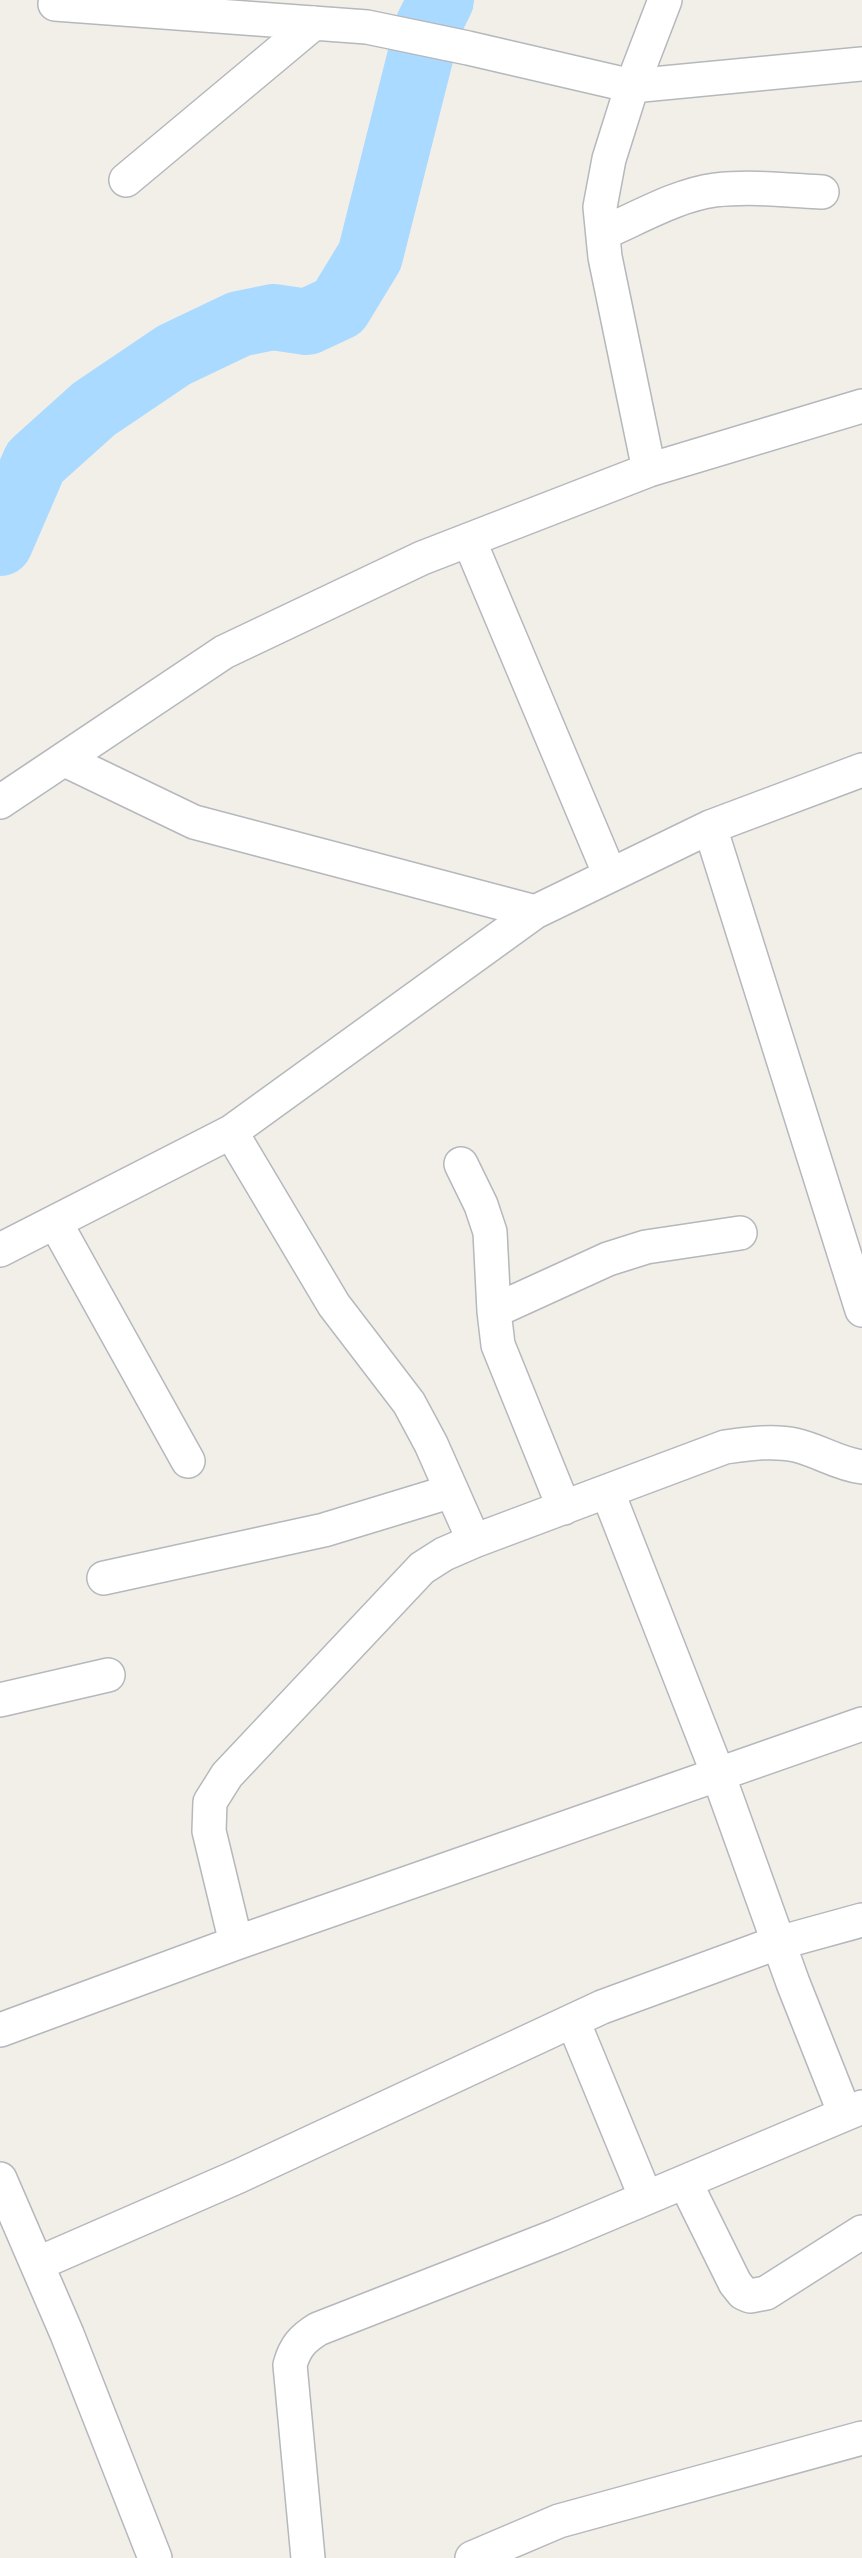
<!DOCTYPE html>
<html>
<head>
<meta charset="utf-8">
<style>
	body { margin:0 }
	canvas { display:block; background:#f1efe8 }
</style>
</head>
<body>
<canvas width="862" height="2558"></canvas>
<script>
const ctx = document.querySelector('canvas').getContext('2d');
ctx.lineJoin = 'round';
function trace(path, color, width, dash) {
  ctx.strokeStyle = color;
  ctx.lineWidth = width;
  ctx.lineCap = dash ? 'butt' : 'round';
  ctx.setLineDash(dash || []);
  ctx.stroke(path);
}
const river = new Path2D(`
	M0,543l35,-81 59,-53 80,-54 65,-31 34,-7 34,5 32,-15 31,-51 58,-230 13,-26`);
const minor = new Path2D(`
	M55,4l312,23 101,21 164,38 230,-22
	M126,180l188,-157
	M603,233c35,-15 74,-38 112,-43 36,-4 72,0 107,2
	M649,470l-44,-213 -5,-50 9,-48 23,-73 33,-86
	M469,540l141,335
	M65,760l129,62 341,90
	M862,770l-152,57 152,483
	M0,802l224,-150 198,-94 227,-88 213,-64
	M231,1132l304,-220 175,-85
	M461,1164l20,41 9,27 4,79 4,34 66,163
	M55,1222l133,239
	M0,1250l231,-118 103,173 75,98 22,41 43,97
	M494,1311l114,-52 38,-12 94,-14
	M608,1493l110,281 75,209 52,131
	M104,1578l220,-48 128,-39
	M0,1700l108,-25
	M236,1943l-27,-112 1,-29 17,-27 195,-207 22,-14 30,-13 251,-94c22,-3 48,-7 70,-2 23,5 43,19 67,22
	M573,2021l73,177
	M0,2030l236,-87 626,-219
	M0,2179l67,155 88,224
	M685,2182l50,101 8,10 7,3 16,-3 96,-61
	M37,2264l202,-88 363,-169 169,-62 91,-25
	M308,2558l-18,-193c5,-18 12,-26 28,-36l238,-93 306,-129
	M472,2558l87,-37 303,-83`);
trace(river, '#aadaff', 66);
trace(minor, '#b5b8bc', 36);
trace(minor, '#fff', 33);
</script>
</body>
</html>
